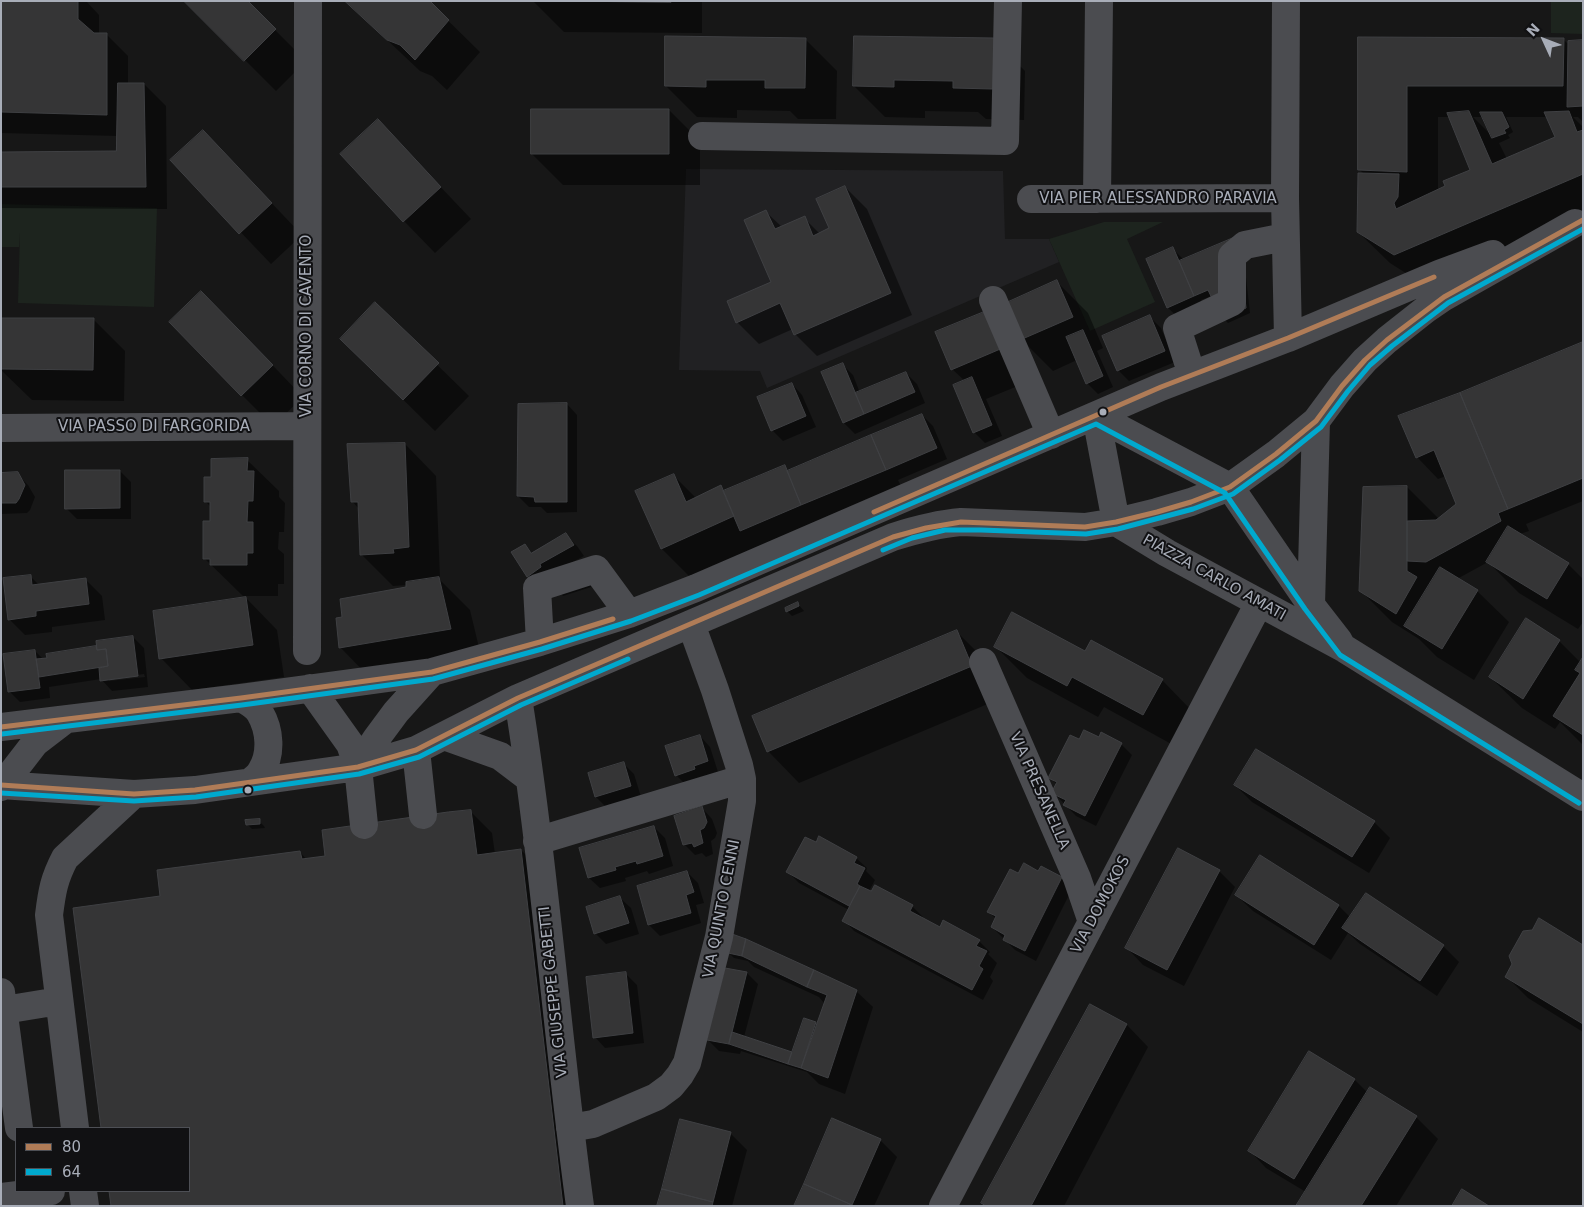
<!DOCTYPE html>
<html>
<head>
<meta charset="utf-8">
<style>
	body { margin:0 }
	#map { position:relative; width:1584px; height:1207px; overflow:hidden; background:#171717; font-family:"DejaVu Sans",sans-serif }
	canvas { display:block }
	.frame { position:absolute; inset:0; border:2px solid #a8adb8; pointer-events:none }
	.legend { position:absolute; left:15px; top:1127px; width:175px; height:65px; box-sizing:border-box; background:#111113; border:1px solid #4d4f55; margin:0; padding:6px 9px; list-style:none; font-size:15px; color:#a8adb8 }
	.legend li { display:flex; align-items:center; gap:10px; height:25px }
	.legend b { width:25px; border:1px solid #4d4f55 }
	.north { position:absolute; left:1519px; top:15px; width:50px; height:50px; -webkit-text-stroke:4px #111113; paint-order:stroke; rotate:313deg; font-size:14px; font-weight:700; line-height:20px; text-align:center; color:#a8adb8 }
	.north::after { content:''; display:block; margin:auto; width:18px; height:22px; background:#a8adb8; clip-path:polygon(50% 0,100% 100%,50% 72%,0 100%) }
</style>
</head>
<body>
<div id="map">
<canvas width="1584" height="1207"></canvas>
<div class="frame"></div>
<ul class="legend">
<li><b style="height:6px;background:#b07c57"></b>80</li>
<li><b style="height:6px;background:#00a9ce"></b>64</li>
</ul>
<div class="north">N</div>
</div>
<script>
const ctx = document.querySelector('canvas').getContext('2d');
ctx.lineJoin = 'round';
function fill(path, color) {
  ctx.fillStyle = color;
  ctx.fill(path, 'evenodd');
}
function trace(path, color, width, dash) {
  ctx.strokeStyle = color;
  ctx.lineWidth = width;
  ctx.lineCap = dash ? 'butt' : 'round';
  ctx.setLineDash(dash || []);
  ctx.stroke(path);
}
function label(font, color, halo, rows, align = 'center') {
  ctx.font = font + ' "DejaVu Sans",sans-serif';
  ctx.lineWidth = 4;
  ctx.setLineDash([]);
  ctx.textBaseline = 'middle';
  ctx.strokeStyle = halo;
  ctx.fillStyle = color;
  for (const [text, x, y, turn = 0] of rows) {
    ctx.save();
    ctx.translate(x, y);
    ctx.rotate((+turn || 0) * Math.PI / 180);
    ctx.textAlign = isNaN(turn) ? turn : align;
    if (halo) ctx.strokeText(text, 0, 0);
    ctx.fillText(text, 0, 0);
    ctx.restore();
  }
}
const built = new Path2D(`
	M686,169l317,2 2,68h44l10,23 -292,126 -7,-17 -81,-1z`);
const green = new Path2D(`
	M1551,1h32v33l-32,-1z
	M1,204l156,4 -3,99 -136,-4 2,-70 -1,14h-18z
	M1104,222h59l-36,17 28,63 -65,29 -41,-92z`);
const shadow = new Path2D(`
	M1,1h85l13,14v19h7l22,22v28h16l22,22 1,103 -166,-1v-55h116l1,-17 -117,-3z
	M186,1l89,29 31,31 -30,30z
	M346,1h82l52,51 -33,38 -15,-14 -12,-5z
	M533,1h169v32l-138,-1z
	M1359,38l204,1 6,6 14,-4v81l-5,-5h-5l10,10v92l-157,67 -36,-23 -32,-31 7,-57 -6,-6zM1438,117h12l22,54 -34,20zM1473,117h10l9,19zM1506,117h41l10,21 -50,21 -8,-16 11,-5 -2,-3 5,-3z
	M805,39l32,32 -1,48h-38l-8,-8 -53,-1v8l-40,-1 -31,-31z
	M994,40l31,31 -1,49 -38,-1 -8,-7 -53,-1v7l-40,-1 -31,-31z
	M669,110l31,31v44h-137l-31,-31z
	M378,121l93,98 -36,34 -31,-32z
	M203,131l99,104 -31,29 -99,-104z
	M845,187l22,22 45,106 -95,41 -22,-22 -2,-5 -34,15 -22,-22 36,-39 -7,-71 16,15 22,-9 16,16 11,-5z
	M1242,242l8,71 -22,10 -5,-5 -11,-22 -11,4 3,7 -25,11 -11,-10 -20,-48 25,-11 11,11z
	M1057,282l31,31 15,35 -6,3 16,36 -15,7 -11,-11 -10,-23 -24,11 -32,-32z
	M375,304l94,92 -34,35 -62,-61z
	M989,311l46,68 -49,20 16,37 -17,7 -11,-11 -9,-51 -13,-12z
	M1150,317l11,11 14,34 -46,19 -11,-11 -14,-33z
	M1,319h92l32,32 -1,50 -92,-1 -31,-30z
	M233,324l70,73 -30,29 -31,-31z
	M1583,343v158l-57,23 3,7 -9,3 48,30 15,15v43l-5,7 -59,-36 -31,-31 -31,17 20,12 32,31 -35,58 -37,-23 -18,-18 -27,-17 -32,-32 47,-103 32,32 19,-14 -12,-29 -8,3 -21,-22 45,-63z
	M842,364l11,11 7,18 46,-20 11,11 8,19 -70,31 -11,-11 -21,-50z
	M792,384l10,11 14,32 -33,14 -11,-11z
	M567,404l10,11v97l-30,1 -6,-6h-12l-11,-11z
	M922,415l11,11 14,33 -49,21 3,6 -208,94 -31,-31 -26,-57 37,-17 23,23 25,-11 5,5 59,-25 4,4z
	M405,444l31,32 4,102h-2l32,32 12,50 -111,19 -31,-32 4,-29 63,-30v-3l-14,1 -32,-32 -2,-45 -7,-8z
	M247,460l32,31v6l6,6 -1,29h-5l-1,17 6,5v30h-6v12h-35l-39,-38 7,-36 1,-14 -7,-7 7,-23z
	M120,471l11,11v37h-54l-11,-11z
	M1,474h16l11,11 7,12 -5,13 -3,3 -26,1z
	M566,535l11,11 7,10 -15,8 16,3 6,20 -28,9 -5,-6 -19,-3 -11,-11 -3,-31 8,9z
	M31,577l8,8 47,-5 16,16 3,24 -53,7v5l-27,3 -16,-16z
	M246,598l31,32 7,47 -92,13 -31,-32z
	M797,603l7,8 -12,5 -5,-5z
	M957,632l31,31 14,35 -203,85 -31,-32z
	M133,637l11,11 4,39 -36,4 -11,-12 -52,8 1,11 -30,4 -11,-11 26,-40 8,8h5l-1,-4 51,-8zM144,674l1,3 -36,4v-2z
	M1559,641l22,22 2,-3v85l-23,-23 -5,7 -33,-21 -32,-31z
	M995,646l90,7 77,27 31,32 -18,34 -71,-39 -6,10 -71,-39z
	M700,736l10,11 8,25 -31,14 -11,-11z
	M1099,739l22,5 11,11 -36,71 -20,-10 -23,-24 4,-8 -7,-6 29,-37z
	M623,763l11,11 7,23 -34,11 -11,-11 -7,-23z
	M1235,785l139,37 16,16 -21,35 -117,-71z
	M702,808l10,11 5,14 -2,5 -4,3 2,13 -7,3 -4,-4 -7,2 -11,-11z
	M471,812l21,21 3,21 26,-4 22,22 38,334h-469l-2,-15h79v-63h-87l-28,-219 87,-12 139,-45 7,8 19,-3z
	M259,821l5,5 1,2 -13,1 -5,-5z
	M654,827l11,11 8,28 -24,8 -2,-3 -22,7 1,3 -26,7 -11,-10z
	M1260,857l79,49 12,12 92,28 16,16 -22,34 -77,-52 -12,-11 -17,27 -78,-49 -17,-16z
	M856,858l11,10 -1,3 9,9 -6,11 43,15 11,11 -1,2 19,9 38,13 11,11 -2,2 9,9 -7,14 3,4 -10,19 -129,-69 -10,-11 5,-10 -50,-27 -11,-11z
	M1219,871l16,16 -51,99 -41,-21 -16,-17z
	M687,872l11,11 6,20 -8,2 5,18 -41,13 -11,-11z
	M1039,872l22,6 11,11 -36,72 -21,-11 -23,-23 4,-8 -7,-7 30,-37z
	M620,898l11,10 8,26 -33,10 -10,-10 -9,-26z
	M733,936l123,55 17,16 -28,87 -26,-10 -12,-12 -66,-21 -1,3 -21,-3 -11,-11 18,-71 21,4 11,11 -14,53 49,17 11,-35 14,6 6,-22 -5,-6 -65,-30 -6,-6 -14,-3 -5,-5z
	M1583,947v85l-55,-34 -21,-21z
	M626,974l11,11 7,58 -39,5 -10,-11z
	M1091,1006l36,19 21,22 -84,159h-78z
	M1354,1079l14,14 48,24 22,22 -42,67h-98l8,-14 -40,-24 -16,-17z
	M730,1133l17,17 -15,56h-74z
	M880,1140l17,17 -23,49h-79z`);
const building = new Path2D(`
	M1,1h77v18l16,14h13v82l-106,-3z
	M184,1h64l28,28 -32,32z
	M345,1h85l19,19 -34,40 -15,-15 -13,-5z
	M571,1h100v1z
	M665,36l141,2 -1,50h-40v-8h-59v7l-41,-1z
	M854,36l140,2 -1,51 -40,-1v-7l-59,-1v7l-41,-1z
	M1358,37l206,1 -1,48h-156v86l-49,-2z
	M1583,40v66l-16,1 1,-66z
	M118,83h26l2,104h-145v-35l115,-1z
	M531,109h138v45h-138z
	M1469,111l23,53 63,-27 -11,-25 25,-1 8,21 6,-2v44l-189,81 -37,-23 1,-59 41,1 -1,23 -4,6 2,6 49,-23 -2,-5 27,-11 -23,-57z
	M1480,112h22l7,15 -5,3 2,3 -14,5z
	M378,119l63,68 -38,35 -63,-68z
	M203,130l69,73 -33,31 -69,-74z
	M845,186l46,107 -97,42 -14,-32 -44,20 -9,-22 44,-19 -27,-62 22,-10 9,19 30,-13 8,20 16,-8 -13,-29z
	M1238,236l8,72 -24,11 -14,-29 -14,6 -15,-35z
	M1173,247l21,49 -27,12 -21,-49z
	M1057,280l16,37 -53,23 -16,-36z
	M201,291l72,74 -32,31 -72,-74z
	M375,302l64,61 -36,37 -63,-61z
	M989,310l16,37 -54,23 -16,-38z
	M1150,315l15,36 -48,20 -15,-35z
	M1,318h93l-1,52 -92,-1z
	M1083,330l20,46 -17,8 -20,-47z
	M1583,342v136l-75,31 -48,-116z
	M843,363l21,51 -21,9 -22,-51z
	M906,372l9,20 -51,22 -9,-21z
	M972,377l20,48 -19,8 -20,-48z
	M792,383l14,33 -35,15 -14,-34z
	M1460,393l48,116 -10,4 3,8 -75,41 -19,-1v-40l29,-1 20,-16 -22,-54 -18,8 -18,-42z
	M567,403v99h-32l-1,-5 -17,-1 1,-92z
	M922,414l15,34 -51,22 -15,-35z
	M871,435l15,35 -85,35 -14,-34z
	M405,443l4,104 -16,2 1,4 -34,2 -2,-53h-7l-4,-58z
	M248,458l-1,13h7l-1,30h-5l-1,21h6v31h-6v12h-37v-6h-7v-38h7v-19h-6v-25h7v-18z
	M785,465l16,40 -61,26 -17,-40z
	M65,470h55v38l-55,1z
	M18,472l7,13 -6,14 -3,4h-15v-30z
	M674,474l12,28 35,-17 13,31 -73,33 -26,-58z
	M1407,486v85l10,6 -21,37 -37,-23 4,-104z
	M1508,526l61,37 -22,36 -61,-37z
	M566,533l8,12 -34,19 1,3 -14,10 -16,-25 14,-8 6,9z
	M1440,567l38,23 -36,59 -38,-23z
	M31,575l1,10 54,-7 3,26 -53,7v5l-28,4 -5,-42z
	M439,577l12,52 -112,19 -3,-30 6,-1 -2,-18 66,-12v-5z
	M246,597l7,48 -94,14 -6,-48z
	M798,602l1,4 -13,6 -1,-4z
	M1012,612l73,39 6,-11 72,39 -20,36 -71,-38 -5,9 -73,-39z
	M1526,618l34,22 -37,59 -34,-22z
	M957,630l15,36 -205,86 -15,-36z
	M133,636l5,40 -38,5 -1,-13 9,-2 -2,-17 -9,1 -1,-9z
	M96,646l1,4 9,-1 2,17 -69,11 -3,-18 11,-1 -1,-4z
	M35,650l5,38 -32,4 -5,-38z
	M1583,657v78l-30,-19 27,-43 -5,-3z
	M1084,730l15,7 2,-5 21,11 -37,73 -22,-11 3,-5 -15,-7 6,-11 -9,-4 22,-43 9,4z
	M700,735l8,26 -14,5 1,3 -20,7 -10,-30z
	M1256,749l119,72 -23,36 -118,-72z
	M624,762l7,24 -36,11 -7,-24z
	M702,806l5,16 -3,6 -4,2 3,13 -9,4 -2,-4 -9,2 -9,-29z
	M471,810l6,45 44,-6 42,357h-452l-2,-15h80v-63h-88l-28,-220 87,-12 -3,-26 143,-19 2,8 23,-3 -3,-26 126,-18z
	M260,819v5l-14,1 -1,-5z
	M654,826l9,30 -26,8 -1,-3 -21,6 1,3 -28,8 -9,-30z
	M819,836l38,21 -3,6 11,5 -8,16 3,2 -11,20 -63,-34 19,-35 11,5z
	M1178,848l42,22 -53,100 -42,-22z
	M1260,855l79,50 -25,40 -79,-50z
	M1024,863l14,8 3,-5 21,11 -37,74 -22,-11 2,-5 -14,-8 5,-11 -9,-4 23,-43 8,4z
	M687,871l7,21 -8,3 5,18 -43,12 -11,-39z
	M875,885l38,20 -3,6 30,16 3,-7 37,20 -4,6 11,5 -8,15 4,3 -11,21 -130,-69 18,-35 11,5z
	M1366,893l78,52 -24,36 -78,-53z
	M620,896l9,27 -35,11 -8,-27z
	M1539,918l44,27v79l-78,-47 7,-13 -3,-8 14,-25 9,-1z
	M732,934l14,5 -4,17 -14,-3z
	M746,939l68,31 -7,17 -65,-31z
	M725,968l22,4 -18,72 -22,-4z
	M814,970l43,20 -29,88 -27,-10 26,-73 -20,-8z
	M626,972l7,61 -40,5 -7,-61z
	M1090,1004l37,20 -96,182h-45l-5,-3z
	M804,1018l12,4 -15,46 -13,-4z
	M732,1032l60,20 -4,12 -59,-20z
	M1309,1051l46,28 -61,100 -46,-28z
	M1370,1087l47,29 -56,90h-65z
	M832,1118l49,21 -29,66 -48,-21z
	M680,1119l51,13 -18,70 -51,-13z
	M804,1184l48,21 -1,1h-57z
	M662,1189l51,13 -1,4h-55z
	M1462,1189l27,17h-37z`);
const minor = new Path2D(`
	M1286,1l-1,197 3,140
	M702,136l303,5 3,-140
	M1031,199l254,-1
	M1097,199l2,-198
	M993,300l58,135
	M1192,375l-15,-47 55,-26v-46l13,-11 40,-8
	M1096,416l20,106 51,31 178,96 238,148
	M1096,416l134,71 81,118 28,36
	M1,428l306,-2
	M1311,605l5,-184
	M540,642l-3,-54 59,-19 33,45
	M307,651l1,-650
	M983,662l94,216 15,44
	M310,688l40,56 8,23 6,58
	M241,698c7,4 15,8 19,15 10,17 12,41 1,58 -2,4 -7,8 -11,11
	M518,698c27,169 39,339 62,508
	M1,727l240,-29 191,-26 108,-30 89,-28 67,-26 465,-201 127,-49 151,-64 54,-20
	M444,736l56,20 29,22
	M416,750l7,65
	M358,767l18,-28 20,-27 36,-40
	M1,785l133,9 61,-4 163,-23 58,-17 102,-52 375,-161c22,-7 44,-13 68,-15l124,5 31,-5 41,-10 34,-10 39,-15 46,-33 40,-33 26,-35 23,-26 22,-20 38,-30 19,-13 131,-74
	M1,787l34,-44 30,-23
	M537,841l205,-62
	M1,992l18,136
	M4,1010l55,-9
	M75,1128l-26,-213c3,-24 5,-36 16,-57l69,-64
	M570,1128l23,-4 63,-27 15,-11 9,-11 7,-12 32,-126 23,-136v-22l-3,-14 -24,-75 -24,-66
	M83,1191l2,15
	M1,1197l50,-6
	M943,1206l316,-603`);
const bus1 = new Path2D(`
	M874,512l287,-125 127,-49 146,-61
	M1,727l240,-29 191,-26 108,-30 73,-23
	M1,785l133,9 61,-4 163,-23 58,-17 102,-52 375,-161 33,-9 35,-6 124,5 31,-5 41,-10 34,-10 39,-15 46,-33 40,-33 26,-35 23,-26 22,-20 57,-43 139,-77`);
const bus2 = new Path2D(`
	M883,550l29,-12 33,-8h36l105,4 32,-5 75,-20 40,-15 47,-34 41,-33 27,-36 22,-26 22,-19 56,-43 135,-74
	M2,734l240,-29 191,-26 109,-30 89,-28 68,-26 397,-171 129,69 80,116 35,46 239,148
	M1,793l133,8 62,-4 163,-23 60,-17 102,-52 107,-46`);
const markers = [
	[1103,412,4.5,"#a8adb8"],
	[248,790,4.5,"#a8adb8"]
];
const streetNames = [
	["VIA PIER ALESSANDRO PARAVIA",1158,199],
	["VIA CORNO DI CAVENTO",307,326,-90],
	["VIA PASSO DI FARGORIDA",154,427],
	["PIAZZA CARLO AMATI",1214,578,29],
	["VIA PRESANELLA",1039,791,66],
	["VIA DOMOKOS",1101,905,-62],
	["VIA QUINTO CENNI",722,909,-79],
	["VIA GIUSEPPE GABETTI",554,992,-96]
];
fill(built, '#212123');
fill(green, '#1d241e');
fill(shadow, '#0007');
fill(building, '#353536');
trace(building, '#3f4043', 1);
trace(minor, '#4b4c50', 28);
trace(bus1, '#b07c57', 5);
trace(bus2, '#00a9ce', 5);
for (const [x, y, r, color] of markers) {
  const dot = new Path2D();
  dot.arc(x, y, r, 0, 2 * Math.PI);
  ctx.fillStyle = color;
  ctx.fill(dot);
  trace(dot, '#111113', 2);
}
label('15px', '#a8adb8', '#111113', streetNames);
</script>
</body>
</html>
